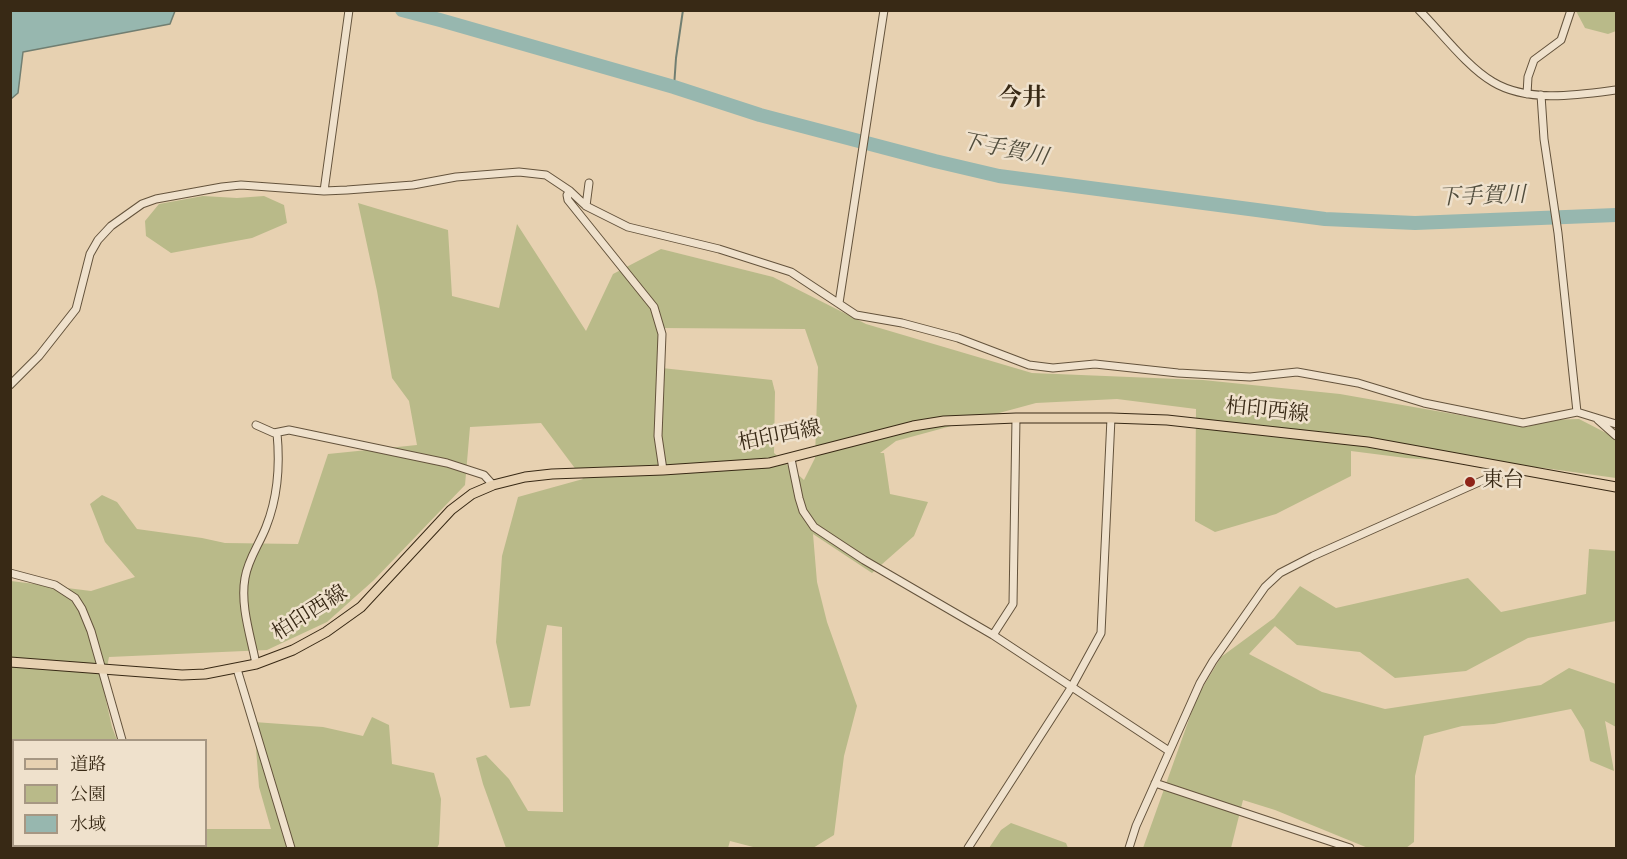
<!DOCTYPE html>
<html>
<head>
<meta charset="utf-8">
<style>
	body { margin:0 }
	#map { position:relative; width:1627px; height:859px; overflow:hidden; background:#e7d1b1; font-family:"Sorts Mill Goudy","Noto Serif JP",serif }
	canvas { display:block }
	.frame { position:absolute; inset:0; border:12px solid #382915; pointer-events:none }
	.legend { position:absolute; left:12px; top:739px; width:195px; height:108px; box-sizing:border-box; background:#efe1cc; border:2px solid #a69783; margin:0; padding:8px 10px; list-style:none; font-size:18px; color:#382915 }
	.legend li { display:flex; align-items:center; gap:12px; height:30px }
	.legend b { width:30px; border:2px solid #a69783 }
</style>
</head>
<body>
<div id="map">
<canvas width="1627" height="859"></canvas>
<div class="frame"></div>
<ul class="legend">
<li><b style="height:8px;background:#e7d1b1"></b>道路</li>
<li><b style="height:16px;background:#b9ba89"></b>公園</li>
<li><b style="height:16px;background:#97b7af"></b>水域</li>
</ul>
</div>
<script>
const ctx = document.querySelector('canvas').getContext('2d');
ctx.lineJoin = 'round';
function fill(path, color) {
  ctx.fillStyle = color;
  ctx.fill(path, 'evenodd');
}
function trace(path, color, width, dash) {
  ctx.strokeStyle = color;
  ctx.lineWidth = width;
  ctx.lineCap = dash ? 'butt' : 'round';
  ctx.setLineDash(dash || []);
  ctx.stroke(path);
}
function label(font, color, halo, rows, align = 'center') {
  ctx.font = font + ' "Sorts Mill Goudy","Noto Serif JP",serif';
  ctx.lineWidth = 5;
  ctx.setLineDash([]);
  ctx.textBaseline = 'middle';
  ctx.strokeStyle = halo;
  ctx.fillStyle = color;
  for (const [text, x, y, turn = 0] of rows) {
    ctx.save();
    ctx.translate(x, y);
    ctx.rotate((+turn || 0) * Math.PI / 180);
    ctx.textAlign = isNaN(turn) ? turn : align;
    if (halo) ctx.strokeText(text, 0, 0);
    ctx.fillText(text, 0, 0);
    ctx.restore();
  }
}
const green = new Path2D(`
	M1576,11h40v20l-8,3 -23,-6z
	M203,196l34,2 27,-2 20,9 3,18 -35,15 -81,15 -25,-17 -1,-15 14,-17z
	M358,203l90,27 4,66 47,12 18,-84 69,107 27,-57 48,-25 112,28 93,47 166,49 171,7 137,14 187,33 20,-7 32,-1 37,19v40l-72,-10 -138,-10 -55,-7v25l-75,38 -61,18 -20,-11 1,-112 -79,-10 -81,4 -140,38 -16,12h4l6,41 38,8 -14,34 -42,37 -59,-39 4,48 10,40 30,84 -13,50 -10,79 -21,13h-56l-27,-7 -2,7h-222l-23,-64 -7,-26 10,-3 23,24 19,32 35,1 -1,-185 -15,-2 -17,81 -20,2 -14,-66 6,-86 16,-59 65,-18 -42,-56 -71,4 -5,58 -91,95 -47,42 -60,28 -158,7 -6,30 9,40 5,13h-103v106h192v-17h65l-12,-42 -5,-65 69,5 40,9 9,-19 17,8 3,39 42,9 7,26 -2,45 -2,4h-426v-267l80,10 44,-14 -30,-35 -15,-38 12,-9 15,7 20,27 65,9 23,5 73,1 30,-90 89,-9 -8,-44 -17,-23 -15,-87zM659,328l146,1 13,38 -3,91 -11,22 -30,-27 1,-61 -3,-12 -110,-12z
	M1589,549l27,2v70l-88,17 -62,33 -71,7 -35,-26 -63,-7 -22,-19 -26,28 73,38 63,17 156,-24 28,-17 47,16v43l-11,-6 9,50 -24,-10 -6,-31 -13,-21 -77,15 -32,2 -38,10 -9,40 -1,66 -8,6h-38l-93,-38 -32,-10 -12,48h-88l54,-151 24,-40 53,-39 26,-32 36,22 132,-30 33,34 85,-18z
	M1011,823l55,20 2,5h-79l12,-18z`);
const water = new Path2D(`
	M11,10h164v1l-5,13 -147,28 -5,41 -7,6z`);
const stream = new Path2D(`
	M674,87l2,-29 7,-48`);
const river = new Path2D(`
	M402,10l38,10 234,67 86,28 175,46 64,15 326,43 90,4 201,-8`);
const minor = new Path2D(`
	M1419,10c22,22 48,57 74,72 35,21 85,13 123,8
	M1527,94l1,-17 6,-17 27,-20 10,-30
	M1541,95l3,44 14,94 19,179
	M324,191l25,-181
	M570,191l-3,4 1,5 86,107 8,27 -4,102 5,34
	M586,206l3,-23
	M839,303l45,-293
	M10,385l29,-29 37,-47 14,-55 8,-14 13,-14 31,-22 14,-5 66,-12 19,-2 83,6 23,-1 66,-5 43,-8 63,-5 27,3 24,16 16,15 42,21 91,22 72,23 65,43 46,8 56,15 71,27 24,3 42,-4 83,9 72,4 47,-5 61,11 66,20 99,20 54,-11 39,12
	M1598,420l18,16
	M256,425l18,8 15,-3 158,33 37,12 9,10
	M791,459l8,39 4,13 11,16 50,33 129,75 176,116
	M10,573l45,12 20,13 7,11 9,22 31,109
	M993,635l20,-31 3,-186
	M256,664c-5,-27 -16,-58 -11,-86 3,-19 14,-33 21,-51 12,-30 14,-63 11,-94
	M237,669l54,179
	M1155,783l195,65
	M161,846l1,2
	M968,848l103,-160 30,-55 10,-215
	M1129,848l7,-22 64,-143 13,-22 52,-74 15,-14 33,-17 173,-77 30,-10`);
const major = new Path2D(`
	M10,662l172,13 23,-1 51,-10 37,-14 33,-18 35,-25 90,-97 21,-16 21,-9 32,-8 27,-3 111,-4 106,-7 144,-37 31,-5 72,-3h95l56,2 201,22 248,45`);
const markers = [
	[1470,482,6,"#8f2418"]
];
const streetNames = [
	["柏印西線",1267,413,6],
	["柏印西線",780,438,-11],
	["柏印西線",311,615,-32]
];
const poiNames = [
	["東台",1482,482]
];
const waterNames = [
	["下手賀川",1004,152,11],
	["下手賀川",1482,199,-2]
];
const quarterNames = [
	["今井",1022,101]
];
fill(green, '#b9ba89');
fill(water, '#97b7af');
trace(water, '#717e71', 1.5);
trace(stream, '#717e71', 2);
trace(river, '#97b7af', 14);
trace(minor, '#64533c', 9);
trace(major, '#382915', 11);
trace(minor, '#efe1cc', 7);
trace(major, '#e7d1b1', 9);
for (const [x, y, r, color] of markers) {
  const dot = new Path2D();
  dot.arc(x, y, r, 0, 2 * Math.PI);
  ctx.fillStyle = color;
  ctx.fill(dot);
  trace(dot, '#efe1cc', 2);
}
label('21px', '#382915', '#efe1cc', streetNames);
label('21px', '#382915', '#efe1cc', poiNames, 'left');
label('italic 22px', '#504c3c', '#efe1cc', waterNames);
label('bold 24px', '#382915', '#efe1cc', quarterNames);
</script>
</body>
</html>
